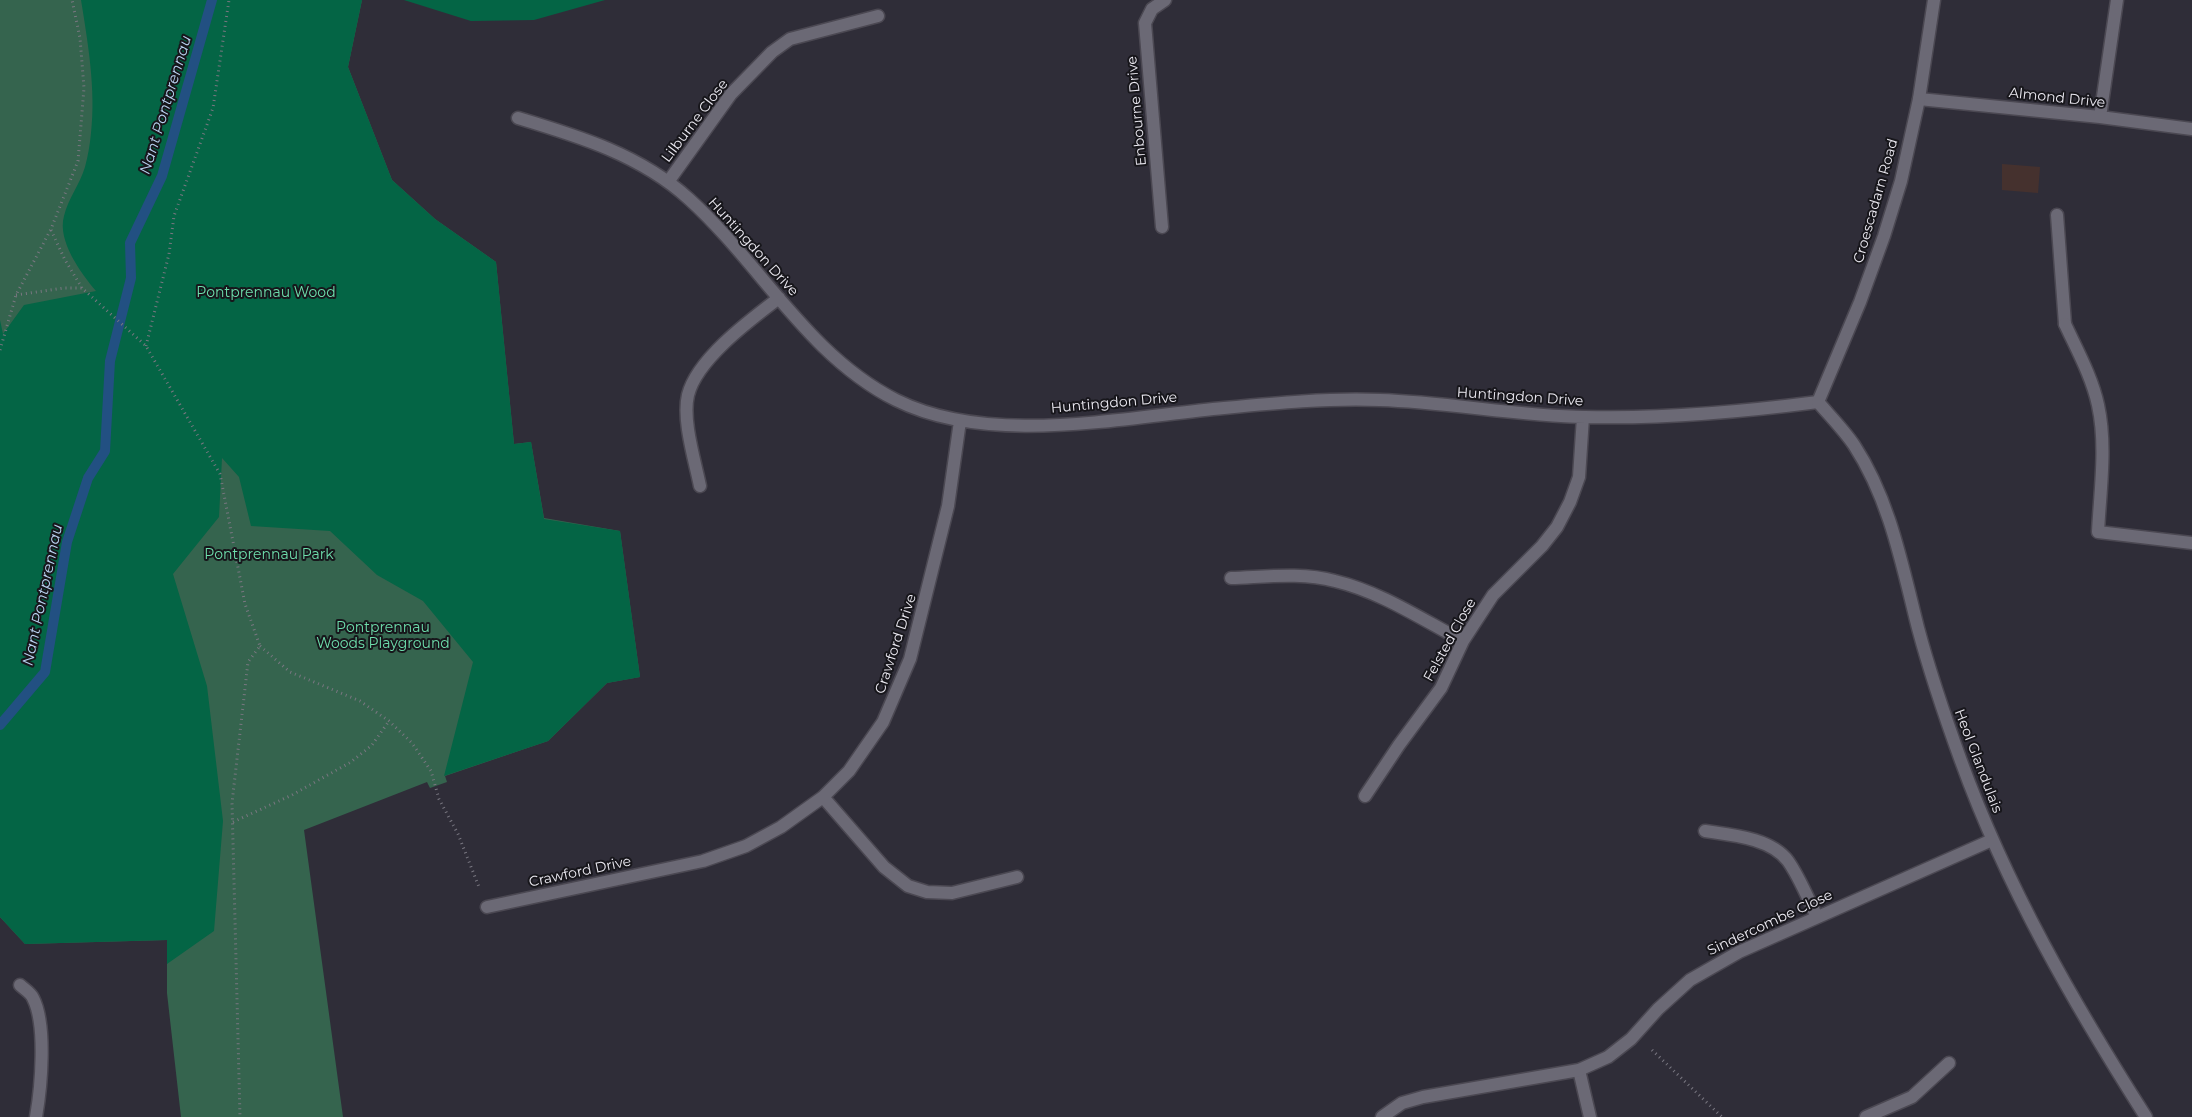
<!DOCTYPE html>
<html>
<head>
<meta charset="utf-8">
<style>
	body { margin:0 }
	canvas { display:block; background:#2f2d38 }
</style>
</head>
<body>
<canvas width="2192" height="1117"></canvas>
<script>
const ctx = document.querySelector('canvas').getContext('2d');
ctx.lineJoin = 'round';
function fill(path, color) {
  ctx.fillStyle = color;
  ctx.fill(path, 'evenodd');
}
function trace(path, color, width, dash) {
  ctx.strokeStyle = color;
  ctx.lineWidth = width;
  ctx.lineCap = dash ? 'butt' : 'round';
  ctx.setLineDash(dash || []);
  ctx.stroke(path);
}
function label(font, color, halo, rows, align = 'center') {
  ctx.font = font + ' Montserrat,sans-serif';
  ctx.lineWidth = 4;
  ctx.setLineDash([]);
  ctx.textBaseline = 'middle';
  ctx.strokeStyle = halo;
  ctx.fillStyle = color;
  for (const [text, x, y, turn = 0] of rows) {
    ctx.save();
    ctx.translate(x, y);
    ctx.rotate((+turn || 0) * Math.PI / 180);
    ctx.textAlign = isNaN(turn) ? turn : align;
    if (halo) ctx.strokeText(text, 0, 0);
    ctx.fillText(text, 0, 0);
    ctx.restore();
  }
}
const industrial = new Path2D(`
	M2002,164l38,3 -2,26 -36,-3z`);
const green = new Path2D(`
	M0,0h362l-14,67 44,113 43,39 61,43 18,182 17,-2 13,76 76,13 20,146 -33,6 -59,58 -103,35 2,6 -17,6 -3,-6 -123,48 39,287h-162l-14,-124v-53l-142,4 -25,-27z`);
const forest = new Path2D(`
	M81,0h281l-14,67 44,113 43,39 61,43 18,182 17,-2 13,77 76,12 20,146 -33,6 -59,58 -104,35 29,-114 -50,-61 -46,-26 -47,-44 -79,-5 -12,-49 -17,-19 -3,59 -46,57 34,112 16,135 -9,110 -47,33v-24l-142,4 -25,-27v-597l3,14 21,-29 72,-14c-15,-18 -39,-50 -32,-75 4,-17 16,-32 21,-49 3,-11 5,-23 6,-34 5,-43 -3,-90 -10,-133z
	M404,0h201l-71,20 -63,1z`);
const stream = new Path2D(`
	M0,725l45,-53 22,-130 21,-64 17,-27 5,-90 21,-83 -1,-35 32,-67 50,-176`);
const path = new Path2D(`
	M51,230l14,30 17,28
	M16,295l48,-7h18l64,58 74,128 25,130 15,42 -12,16 -16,141 8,314
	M146,346l23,-92 5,-38 39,-108 16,-108
	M0,350l16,-55 35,-66 27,-68 6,-73 -4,-50 -8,-38
	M260,646l30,26 70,29 29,20 23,22 19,28 8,28 19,35 21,53
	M233,822l59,-27 59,-33 21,-17 17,-24
	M1652,1050l70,67`);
const service = new Path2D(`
	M2057,215l8,109
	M1579,1070l11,47`);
const minor = new Path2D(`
	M1919,99l181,18 92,12
	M2100,117l17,-117
	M518,118c60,18 123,37 171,81 71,64 119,157 207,201 94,47 228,17 328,8 52,-5 104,-10 156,-8 68,2 136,16 205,17 78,2 156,-5 233,-15
	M668,182l63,-88 41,-42 18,-13 88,-23
	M1162,227l-17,-204 7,-14 13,-9
	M2065,324c12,26 27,53 33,81 9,41 2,86 0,127l94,11
	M700,486c-5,-25 -18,-66 -12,-91 9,-36 62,-75 91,-97
	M1231,578c34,-1 70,-6 104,3 46,11 86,38 128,60
	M1365,796l34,-51 42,-57 22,-47 30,-46 49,-49 15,-19 13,-25 9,-25 4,-60
	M823,797l61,70 24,19 19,6 25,1 65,-16
	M1705,831c27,4 66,7 83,30 12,17 20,38 29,56
	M487,907l216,-46 43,-15 35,-19 42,-30 26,-26 34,-49 27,-63 38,-153 12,-85
	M20,985c4,4 11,8 13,13 14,27 8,90 3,119
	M1382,1117l20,-14 21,-6 156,-27 29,-13 23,-18 27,-30 32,-29 49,-28 253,-112
	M1866,1117l46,-20 37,-34`);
const tertiary = new Path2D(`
	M1934,0l-15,99 -18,82 -17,55 -24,66 -42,100c12,14 26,28 36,43 36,55 48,120 64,183 12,45 27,89 43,133 46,127 113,243 185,356`);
const streetNames = [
	["Almond Drive",2057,98,6],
	["Enbourne Drive",1137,111,-95],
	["Lilburne Close",695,121,-53],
	["Croescadarn Road",1876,201,-74],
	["Huntingdon Drive",753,247,48],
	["Huntingdon Drive",1520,397,4],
	["Huntingdon Drive",1114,403,-5],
	["Felsted Close",1450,640,-61],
	["Crawford Drive",896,644,-72],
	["Heol Glandulais",1978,761,69],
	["Crawford Drive",580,872,-12],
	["Sindercombe Close",1770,923,-25]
];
const parkNames = [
	["Pontprennau Wood",266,293],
	["Pontprennau Park",269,555],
	["Pontprennau",383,628],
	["Woods Playground",383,644]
];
const waterNames = [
	["Nant Pontprennau",166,105,-73],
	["Nant Pontprennau",43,595,-78]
];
fill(industrial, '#45312e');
fill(green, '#35644e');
fill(forest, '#046545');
trace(stream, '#225082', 10);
trace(service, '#4b4852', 15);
trace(minor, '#4b4852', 15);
trace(tertiary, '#4b4852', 15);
trace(path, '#797781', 3, [1, 4]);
trace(service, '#6b6975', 12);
trace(minor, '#6b6975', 12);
trace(tertiary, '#6b6975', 12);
label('14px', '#eceaf2', '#17161b', streetNames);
label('14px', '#6edeac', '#17161b', parkNames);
label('italic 15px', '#bad3f2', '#17161b', waterNames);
</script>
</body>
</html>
